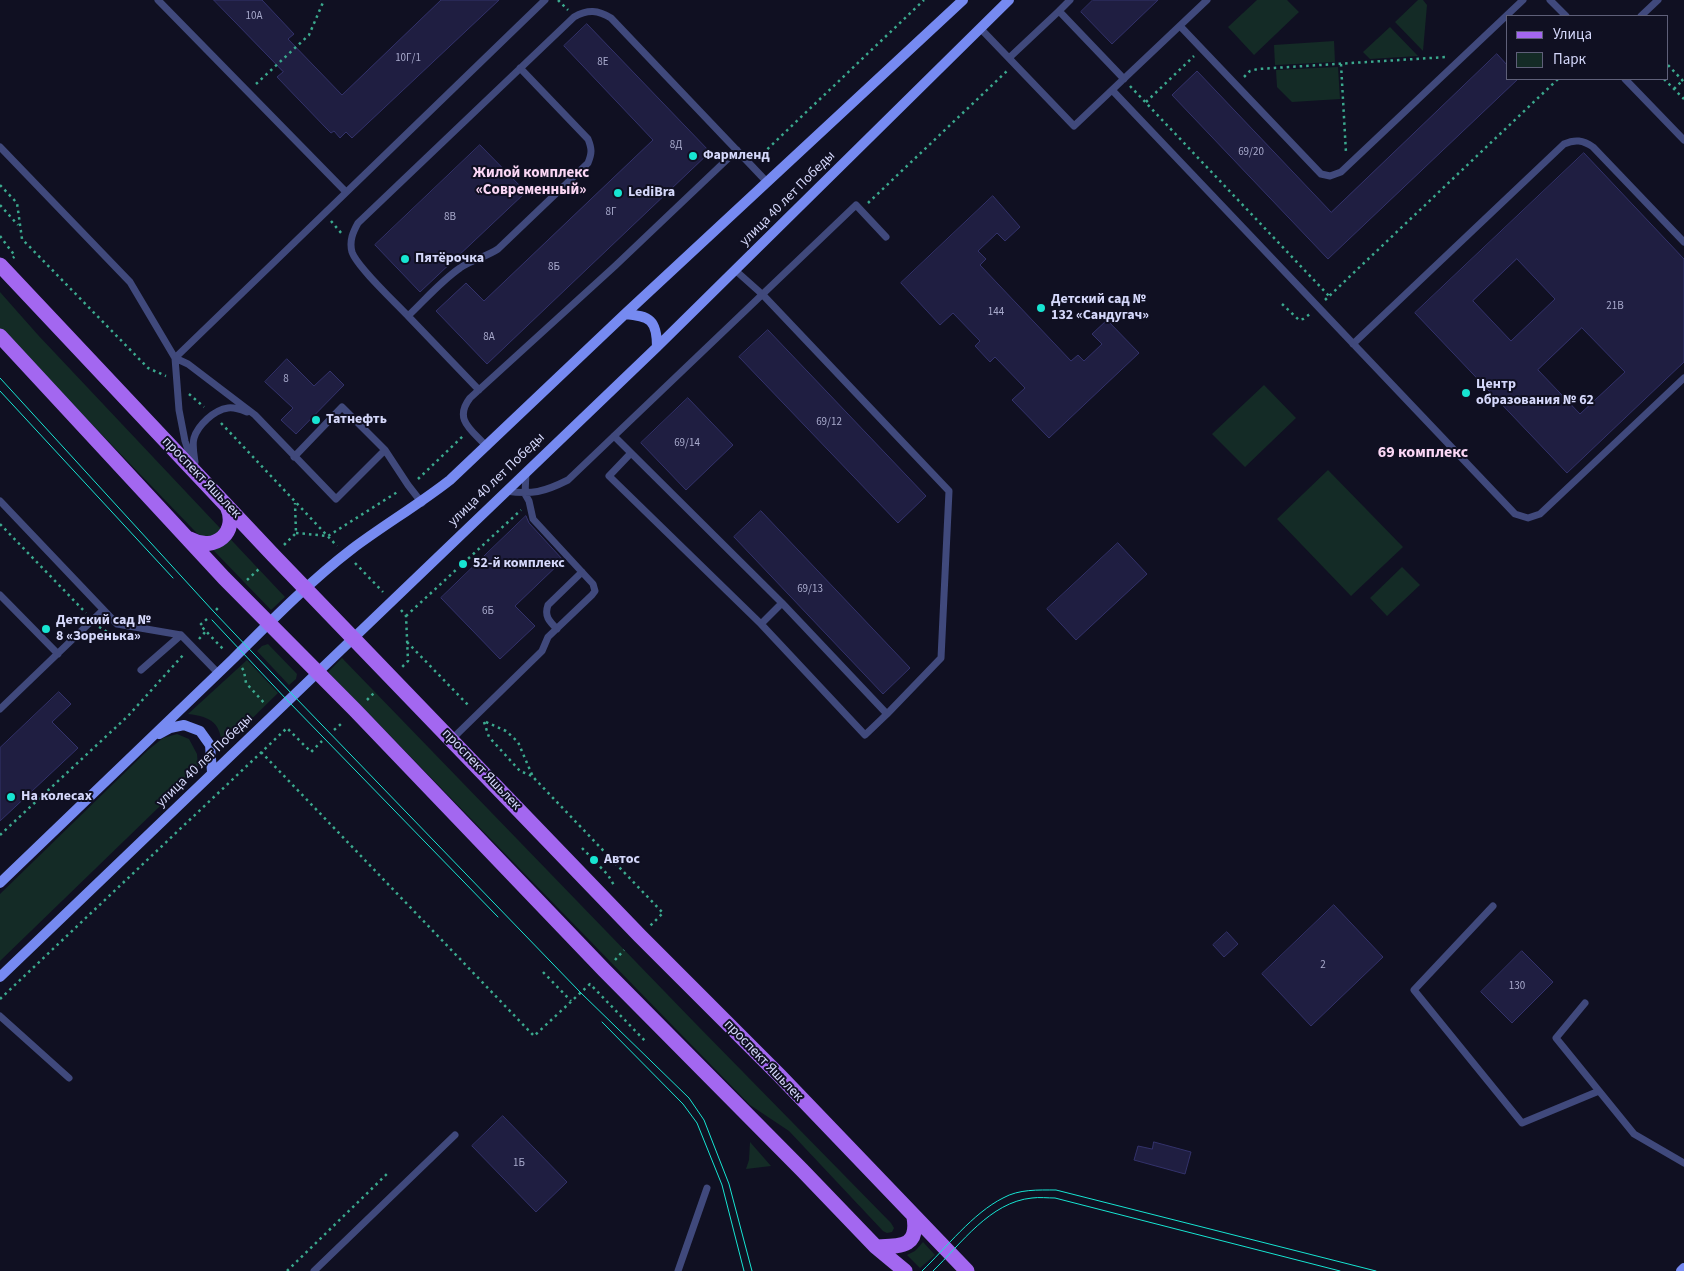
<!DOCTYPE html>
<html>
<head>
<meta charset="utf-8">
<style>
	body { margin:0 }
	#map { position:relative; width:1684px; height:1271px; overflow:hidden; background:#101022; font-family:"Source Sans 3",sans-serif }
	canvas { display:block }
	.legend { position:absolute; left:1506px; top:15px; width:162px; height:65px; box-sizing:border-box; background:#101022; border:1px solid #5f6079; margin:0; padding:6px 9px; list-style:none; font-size:15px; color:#d5d8fb }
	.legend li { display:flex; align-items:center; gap:10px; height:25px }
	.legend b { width:25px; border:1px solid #5f6079 }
</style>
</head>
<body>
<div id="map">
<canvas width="1684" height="1271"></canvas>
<ul class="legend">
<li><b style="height:6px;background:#a367f0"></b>Улица</li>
<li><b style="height:14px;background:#142b26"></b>Парк</li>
</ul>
</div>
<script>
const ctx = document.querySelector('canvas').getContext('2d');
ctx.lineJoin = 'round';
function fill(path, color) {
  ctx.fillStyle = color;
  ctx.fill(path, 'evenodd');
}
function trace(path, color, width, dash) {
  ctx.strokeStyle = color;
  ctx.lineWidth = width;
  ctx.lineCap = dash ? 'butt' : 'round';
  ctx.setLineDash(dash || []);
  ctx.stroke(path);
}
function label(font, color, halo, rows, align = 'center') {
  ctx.font = font + ' "Source Sans 3",sans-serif';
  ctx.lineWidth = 4;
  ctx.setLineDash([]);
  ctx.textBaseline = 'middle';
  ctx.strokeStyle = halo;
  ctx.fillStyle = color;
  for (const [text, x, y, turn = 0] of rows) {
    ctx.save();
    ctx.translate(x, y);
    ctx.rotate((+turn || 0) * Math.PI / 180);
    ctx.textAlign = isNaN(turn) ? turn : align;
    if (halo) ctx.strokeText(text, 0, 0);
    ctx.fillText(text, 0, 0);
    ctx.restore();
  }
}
const green = new Path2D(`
	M1257,0h30l12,12 -45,43 -26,-28z
	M1418,0h5l4,5 -4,46 -28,-29z
	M1390,27l28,29 -48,3 -7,-7z
	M1334,41l1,21 -60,3 -1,-20z
	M1338,67l2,32 -48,3 -15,-15 -1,-17z
	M0,292l38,43 247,262 -14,13 -271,-281z
	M1264,385l32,33 -51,49 -33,-33z
	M1328,470l75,77 -52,49 -74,-77z
	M1402,567l18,18 -33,31 -17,-18z
	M268,644l29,30 -1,5 -7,6 -32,-34 5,-5z
	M342,658l353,365 196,200 3,5 -2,4 -5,1 -4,-2 -94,-100 -39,-26 -422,-433z
	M247,660l31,33 -56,55c-1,-25 -10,-31 -34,-34z
	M177,734l12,5 8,15 1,12 -9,12 -189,183v-67l148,-144 15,-12z
	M750,1142l21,24 -25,3 3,-9z
	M923,1242l12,13 -15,13 -13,-13 8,-4z`);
const building = new Path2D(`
	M214,0h48l32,34 -6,5 54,56 99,-95h58l-147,138 -6,-6 -6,6 -6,-7 -3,2 -5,-5 -49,-51 6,-5z
	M1093,0h65l-46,44 -31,-32z
	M587,24l123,128 -223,212 -51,-53 30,-28 18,18 169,-161 -89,-94z
	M1497,54l11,12v13h10l-190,180 -156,-164 25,-24 134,141z
	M480,145l46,47 -106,100 -45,-47z
	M1584,153l100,106v103l-117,111 -152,-160zM1517,259l38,40 -44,42 -38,-40zM1582,328l43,44 -45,42 -42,-44z
	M993,196l27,31 -15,14 -8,-8 -19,18 8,8 -6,6 91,96 7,-6 6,6 18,-17 -10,-10 15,-14 32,33 -90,85 -37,-38 13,-12 -30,-31 -5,5 -15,-16 5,-5 -27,-28 -13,12 -39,-42z
	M768,330l158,166 -28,27 -159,-166z
	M287,359l27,27 16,-15 14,14 -48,49 -15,-14 12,-12 -28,-26z
	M688,398l45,47 -47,45 -45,-47z
	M761,511l149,157 -27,26 -149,-157z
	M526,516l3,7 34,37 -48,46 20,20 -35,33 -59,-61z
	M1118,543l29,31 -71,66 -29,-31z
	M59,692l12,12 -19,18 26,26 -78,73v-73z
	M1334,905l49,52 -72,69 -49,-52z
	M1227,932l11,12 -14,13 -11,-12z
	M1522,951l31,31 -41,41 -31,-31z
	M503,1116l64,66 -31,30 -64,-66z
	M1154,1142l37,10 -6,22 -51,-14 4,-14 14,3z`);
const path = new Path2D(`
	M558,0l10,10
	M1341,64l5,89
	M1668,65l16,17
	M1244,77l6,-6 8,-2 188,-12
	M1664,79l20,20
	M256,84l53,-49 15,-35
	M1130,86l199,210
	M1674,89l9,-9
	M1146,102l48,-46
	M758,158l166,-158
	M0,185l17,18 5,36 126,129 18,8
	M868,203l139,-132
	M0,205l18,20
	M331,221l11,13
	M0,236l15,20 -2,2
	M1325,300l233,-221
	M1282,304l17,16 4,-1 7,-5
	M189,394l15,13
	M221,423l116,123
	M418,479l45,-43
	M0,524l86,89
	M296,533l32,3 71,-45
	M284,545l12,-12 -1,-30
	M355,563l28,29
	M247,580l12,-11
	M216,610l2,-2
	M401,610l5,6 2,45 -6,6
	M406,616l115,-106
	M207,619l-7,6 24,25
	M99,627l10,6
	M199,639l7,-8
	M407,642l62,64
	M242,668l2,3 2,12 20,22
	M367,700l8,-8
	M484,722l5,15 31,34 12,5
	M486,722l20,9 12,11 15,35 130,136 -13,13
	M334,730l7,-6
	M261,752l273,284 56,-52 57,59
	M0,835l128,-119 56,-62
	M582,848l26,27 7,12
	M615,960l9,-10
	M543,972l28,29
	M0,999l287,-271 24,24 11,-11
	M287,1271l102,-99`);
const lane = new Path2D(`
	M158,0l188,192
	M1070,0l-11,11 65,68
	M1550,0l16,16
	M1641,16l17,-16
	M1180,26l141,148 9,2 11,-4 182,-172
	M980,28l94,98 133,-126
	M1009,58l50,-47
	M1625,79l59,61
	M1112,90l403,424 13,4 12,-4 144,-136
	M0,147l130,135 45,76 4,52 6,31 8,24
	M735,270l28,25 186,196 -8,167 -54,56 -105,-111 -21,21 104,111 22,-21
	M408,316c-12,-13 -51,-49 -56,-64 -3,-11 1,-20 6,-29l216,-206c14,-8 24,-7 37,1l156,164
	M1353,344l211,-200c11,-5 19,-4 29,3l91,95
	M175,358l370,-358
	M175,358l13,6 67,51 81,84 49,-49
	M479,390l-71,-74c17,-16 33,-35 52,-48 11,-8 26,-11 38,-19l90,-86c4,-10 4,-14 0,-24l-68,-71
	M614,436l168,167
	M487,447c-15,-17 -34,-27 -17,-49l145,-132 122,-116
	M631,453l-22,23 152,148
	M294,457l48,-50 43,43 23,35 14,18
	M195,462c-1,-7 -3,-17 -1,-24 4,-13 20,-28 34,-30 7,-1 14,2 19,4
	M506,491c26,4 38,1 62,-11l288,-275 30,32
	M0,501l117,123 64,11 37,38
	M0,595l58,59
	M557,629c-8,-8 -13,-13 -9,-24l34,-33
	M141,670l40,-35
	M0,709l103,-99
	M452,739l90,-88 6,-14 44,-42 3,-4 -2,-7 -60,-65 -4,-18 -4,-7 1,-22
	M1493,906l-79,84 108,133 77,-32
	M1585,1003l-29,35 78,96 50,29
	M0,1016l69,62
	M314,1271l141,-136
	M678,1271l29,-83`);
const secondary = new Path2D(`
	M625,314c25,2 32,6 32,33
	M159,734l11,-6 14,-3 16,6 10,14 2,27
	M0,883l233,-224c38,-38 76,-77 119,-110 32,-24 66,-44 98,-69l175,-166 338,-314
	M0,977l657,-630 352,-347
	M1681,1271l3,-3`);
const primary = new Path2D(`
	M0,265l273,290 367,381 140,140 187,195
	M0,336l224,242 131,132 249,260 198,200 74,77 29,24
	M190,539c25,14 49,-7 37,-33
	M876,1247c24,-1 43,1 38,-30`);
const tram = new Path2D(`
	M0,378l214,234 79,83 287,297 109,106 15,22 25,64 23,87
	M0,391l173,187
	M212,620l75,80 211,217
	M602,1022l81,82 14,19 25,62 22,86
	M922,1271c24,-23 51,-58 81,-73 16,-9 35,-8 53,-8l320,81
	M933,1271c28,-27 57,-69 99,-73 7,-1 16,0 23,0l285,73`);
const markers = [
	[693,156,5,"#17e5d2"],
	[618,193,5,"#17e5d2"],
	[405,259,5,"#17e5d2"],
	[1041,308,5,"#17e5d2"],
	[1466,393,5,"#17e5d2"],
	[316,420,5,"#17e5d2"],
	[463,564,5,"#17e5d2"],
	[46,629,5,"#17e5d2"],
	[11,797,5,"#17e5d2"],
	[594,860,5,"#17e5d2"]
];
const numberNames = [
	["10А",254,17],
	["10Г/1",408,59],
	["8Е",603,63],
	["8Д",676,146],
	["69/20",1251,153],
	["8Г",611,213],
	["8В",450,218],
	["8Б",554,268],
	["21В",1615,307],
	["144",996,313],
	["8А",489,338],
	["8",286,380],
	["69/12",829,423],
	["69/14",687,444],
	["69/13",810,590],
	["6Б",488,612],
	["2",1323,966],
	["130",1517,987],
	["1Б",519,1164]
];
const poiNames = [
	["Фармленд",703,156],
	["LediBra",628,193],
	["Пятёрочка",415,259],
	["Детский сад №",1051,300],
	["132 «Сандугач»",1051,316],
	["Центр",1476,385],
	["образования № 62",1476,401],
	["Татнефть",326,420],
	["52-й комплекс",473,564],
	["Детский сад №",56,621],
	["8 «Зоренька»",56,637],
	["На колесах",21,797],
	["Автос",604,860]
];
const streetNames = [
	["улица 40 лет Победы",788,199,-45],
	["проспект Яшьлек",201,478,46],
	["улица 40 лет Победы",497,480,-44],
	["улица 40 лет Победы",205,761,-44],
	["проспект Яшьлек",481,770,46],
	["проспект Яшьлек",763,1061,46]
];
const neighbourhoodNames = [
	["Жилой комплекс",531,174],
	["«Современный»",531,191]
];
const quarterNames = [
	["69 комплекс",1423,453]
];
fill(green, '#142b26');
fill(building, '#1f1e41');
trace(building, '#33326b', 1);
trace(path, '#3ba98e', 2.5, [2.5, 4]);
trace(lane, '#40497c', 7);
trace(secondary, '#768af1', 10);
trace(primary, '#a367f0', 15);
trace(tram, '#17e5d2', 1);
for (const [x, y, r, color] of markers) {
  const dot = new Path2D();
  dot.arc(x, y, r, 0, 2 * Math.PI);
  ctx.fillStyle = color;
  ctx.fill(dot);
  trace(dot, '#101022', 2);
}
label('11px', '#a8aacc', null, numberNames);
label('bold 14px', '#d5d8fb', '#101022', poiNames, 'left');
label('14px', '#d5d8fb', '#101022', streetNames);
label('bold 15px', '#fbd7f5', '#101022', neighbourhoodNames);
label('bold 16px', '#fbd7f5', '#101022', quarterNames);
</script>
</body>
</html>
